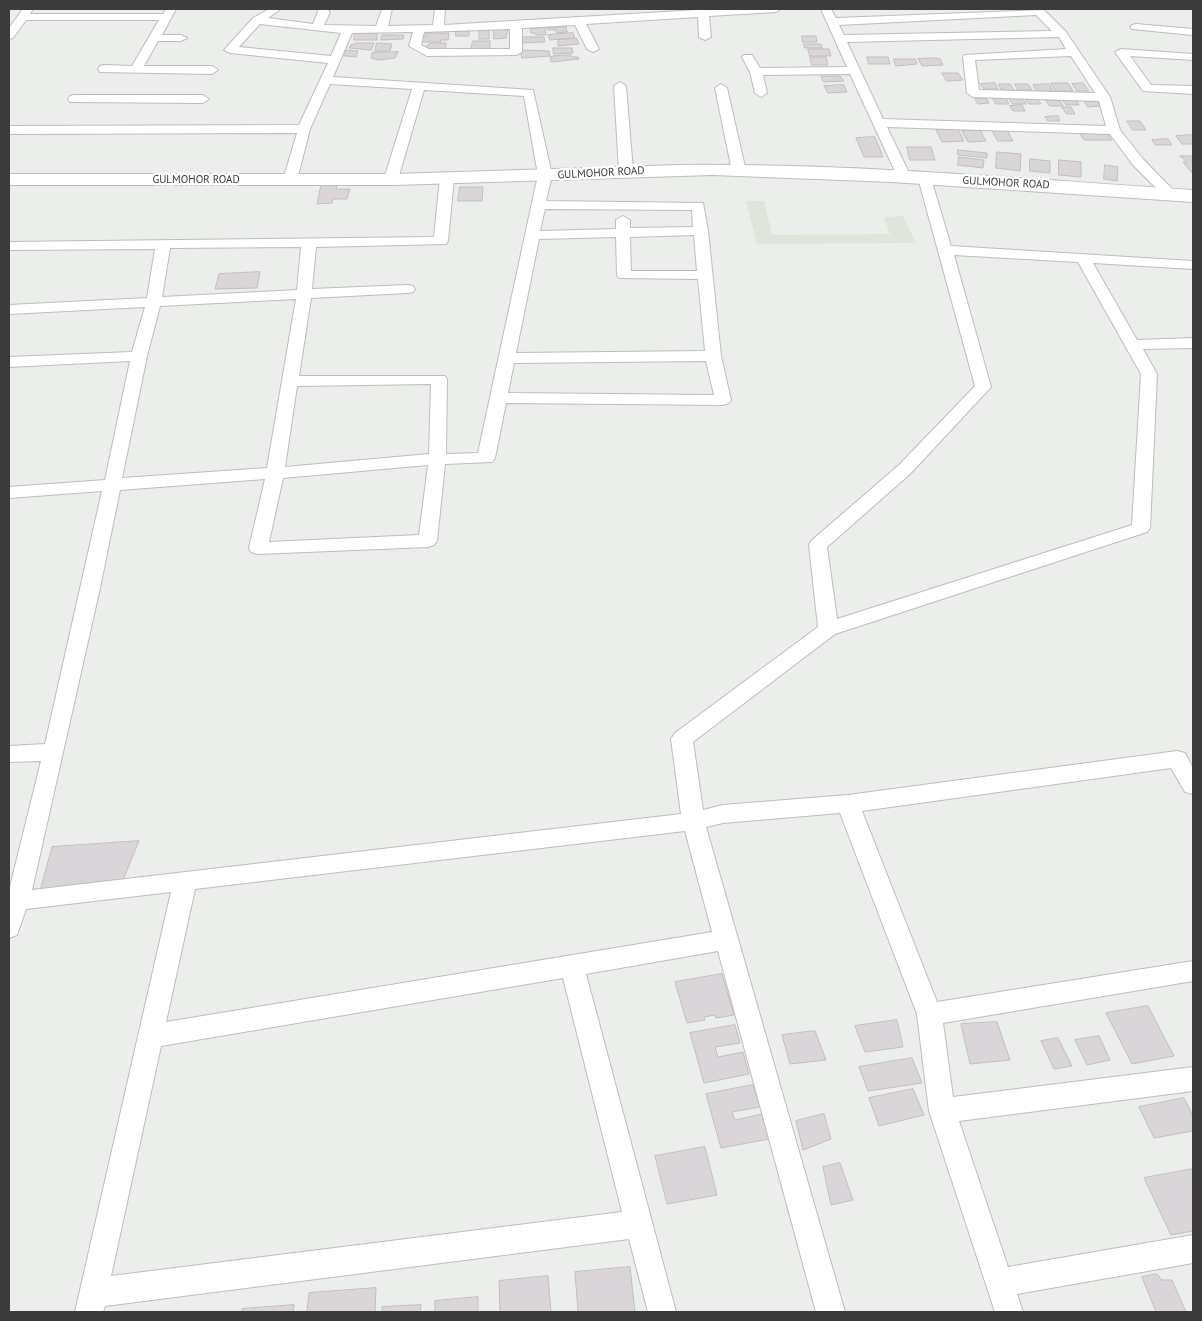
<!DOCTYPE html>
<html>
<head>
<meta charset="utf-8">
<style>
	body { margin:0 }
	#map { position:relative; width:1202px; height:1321px; overflow:hidden; background:#ebeeea; font-family:"PT Sans",sans-serif }
	canvas { display:block }
	.frame { position:absolute; inset:0; border:10px solid #3a3b3a; pointer-events:none }
</style>
</head>
<body>
<div id="map">
<canvas width="1202" height="1321"></canvas>
<div class="frame"></div>
</div>
<script>
const ctx = document.querySelector('canvas').getContext('2d');
ctx.lineJoin = 'round';
function fill(path, color) {
  ctx.fillStyle = color;
  ctx.fill(path, 'evenodd');
}
function trace(path, color, width, dash) {
  ctx.strokeStyle = color;
  ctx.lineWidth = width;
  ctx.lineCap = dash ? 'butt' : 'round';
  ctx.setLineDash(dash || []);
  ctx.stroke(path);
}
function label(font, color, halo, rows, align = 'center') {
  ctx.font = font + ' "PT Sans",sans-serif';
  ctx.lineWidth = 5;
  ctx.setLineDash([]);
  ctx.textBaseline = 'middle';
  ctx.strokeStyle = halo;
  ctx.fillStyle = color;
  for (const [text, x, y, turn = 0] of rows) {
    ctx.save();
    ctx.translate(x, y);
    ctx.rotate((+turn || 0) * Math.PI / 180);
    ctx.textAlign = isNaN(turn) ? turn : align;
    if (halo) ctx.strokeText(text, 0, 0);
    ctx.fillText(text, 0, 0);
    ctx.restore();
  }
}
const built = new Path2D(`
	M746,201h18l8,34 118,-1 -6,-17 19,-1 13,27 -159,1z`);
const building = new Path2D(`
	M566,27l1,5 -10,1 -1,-3h-8l-1,-2z
	M545,28l1,7h-10l-1,-2h-4l-1,-4z
	M494,29h14l-2,9 -12,1z
	M480,30h9v9h-10z
	M456,31h13v5h-13z
	M355,33h22v7h-23z
	M426,33h23l-1,7h-8l1,2h-21v-6h6z
	M573,33l2,5 -25,2 -2,-5z
	M382,35h22l-1,4 -22,1z
	M802,36h14l1,6h-14z
	M520,37h24l1,5 -24,1z
	M577,39l2,5 -21,2v-6z
	M473,41h17v9h-19z
	M357,43h17l-3,7 -22,-2 2,-3z
	M377,43l15,1 -2,7h-15z
	M432,43h14l-1,8h-18v-5z
	M804,44h17l1,4h-17z
	M553,48h19l1,5 -19,1z
	M808,49h21l2,7h-21z
	M346,50l12,1 -2,6 -11,-1z
	M521,50l28,1 1,5 -28,2z
	M398,52l-3,6 -17,2 -7,-2 1,-5z
	M571,55l1,2h6l1,2 -28,3 -1,-5 3,-1z
	M810,57h16l2,8h-16z
	M867,57h21l2,7h-21z
	M935,58l5,1 3,6 -21,1 -4,-7z
	M894,59h21l2,5 -21,2z
	M942,73h16l5,7 -16,1z
	M821,76h19l4,5 -20,1z
	M995,83l3,6h-14l-4,-5z
	M1051,83h17l5,8h-17z
	M1083,83l6,8h-12l-5,-7z
	M999,84h11l4,6 -12,1z
	M1015,84h13l4,6h-14z
	M1049,84l4,7h-16l-4,-6z
	M844,85l3,7 -19,1 -4,-7z
	M975,98h11l3,5 -11,1z
	M993,98h13l3,6h-13z
	M1009,98h13l4,6h-13z
	M1025,98h12l4,6h-12z
	M1075,99l4,6h-13l-4,-5z
	M1046,100h13l4,6h-13z
	M1084,100h13l4,6 -13,1z
	M1022,105l3,6h-12l-3,-5z
	M1062,107h9l4,7h-8z
	M1058,116l2,5h-12l-3,-4z
	M1127,121h13l6,9h-13z
	M958,129l6,12 -22,1 -6,-12z
	M980,130l6,11 -18,1 -6,-11z
	M992,130h15l6,11h-15z
	M1107,133l5,7h-28l-4,-6z
	M1193,135v9h-11l-6,-8z
	M875,137l8,20h-19l-8,-19z
	M1168,139l4,6h-17l-3,-5z
	M907,147h24l4,13h-25z
	M958,150l29,3v5l-29,-3z
	M997,152l24,2 -1,17 -24,-3z
	M1180,156h13v18l-10,-12h3l-1,-2z
	M959,157l25,3 -1,8 -25,-3z
	M1030,159l20,2v12l-20,-2z
	M1059,160l22,2v15l-22,-2z
	M1105,165l13,2 -1,14 -13,-2z
	M337,184l-1,5h14l-3,10h-14l-1,4 -15,1 4,-19z
	M460,187h23l-1,14h-24z
	M260,272l-3,16 -42,1 4,-15z
	M139,841l-16,39 -83,11 12,-44z
	M722,974l12,41 -18,3 -1,-3 -11,2 1,3 -18,3 -12,-41z
	M1148,1006l26,50 -42,8 -26,-51z
	M897,1020l6,27 -38,5 -10,-26z
	M997,1022l13,38 -40,4 -9,-40z
	M735,1025l5,18 -25,4 3,10 25,-5 6,22 -45,9 -14,-50z
	M815,1031l11,29 -36,4 -8,-29z
	M1099,1036l11,24 -23,5 -12,-25z
	M1058,1038l14,28 -18,3 -13,-28z
	M912,1058l10,25 -54,8 -9,-24z
	M753,1085l7,22 -28,5 3,8 27,-6 7,25 -48,9 -15,-54z
	M913,1089l11,26 -45,11 -10,-28z
	M1184,1098l9,18v15l-39,7 -15,-31z
	M824,1114l7,25 -28,11 -7,-29z
	M705,1147l12,48 -50,9 -12,-48z
	M840,1163l13,37 -22,5 -8,-38z
	M1193,1169v62l-22,4 -27,-57z
	M630,1267l5,45h-57l-3,-40z
	M1157,1274l5,6h10l14,32h-30l-14,-35z
	M548,1276l3,36h-51l-1,-31z
	M376,1288l-1,24h-68l2,-19z
	M478,1297v15h-43v-11z
	M294,1305l-1,7h-51v-3z
	M421,1305l-1,7h-38v-5z`);
const street = new Path2D(`
	M23,9h10l-3,5h133l3,-5h10l-14,26h19l6,3 -6,3h-23l-14,25h68l6,4 -6,4 -112,-2 -2,-3 2,-3 4,-1 28,1 27,-46h-133l-13,18 -4,1v-11z
	M269,9h12l-13,9 45,6 5,-12 -1,-3h10l3,3 -6,13 52,1 6,-17h10l-4,17 45,-1 2,-16h10l-1,16 254,-15v-1h83l-5,3 -67,4 2,21 -6,3 -6,-3 -1,-20 -112,7 13,25 -6,3 -6,-3 -12,-24 -53,3v24l-6,3 -89,1 -18,-10 4,-14 -61,1 -19,44 200,13 19,85 -6,26 157,2 5,28 13,125 10,44 -2,3 -6,2 -217,-2 -11,55 -3,4 -47,2 -8,77 -3,4 -6,2 -170,7 -7,-2 -2,-4 16,-69 -145,11 -20,98 -68,302 649,-76 -10,-75 4,-6 143,-106 -9,-82 2,-4 88,-76 76,-79 -57,-208 7,-4 5,1 21,71 242,15v8l-100,-6 44,77 56,-2v10l-50,1 14,25 -7,154 -3,4 -312,102 -142,108 10,68 20,-5 125,-10 329,-44 8,2 8,15v26l-8,-2 -14,-24 -309,43 75,191 256,-41v20l-250,42 10,74 240,-30v24l-234,30 49,146 185,-32v28l-176,31 6,18h-28l-66,-201 -12,-97 -77,-201 -117,10 -17,4 139,485h-29l-98,-361 -132,23 90,338h-28l-19,-73 -524,67 -2,6h-28l96,-420 -145,17 -9,26 -8,3v-47l32,-130 -32,1v-16l36,-2 57,-253 -93,7v-11l96,-7 25,-119 -121,6v-10l123,-5 13,-45 -136,7v-9l138,-7 8,-49 -146,1v-8l425,-5 6,-59 7,-4 5,1 2,3 -6,63 -2,3 -130,3 -4,42 96,-4 5,1 2,3 -2,3 -5,1 -97,5 -12,78h146l2,3 -1,75 32,-1 60,-278 -14,-79 -100,-6 -26,89 -7,4 -7,-4 28,-90 -82,-5 -20,45 -13,51 -7,4 -7,-4 14,-47 -288,1v-8l290,-1 29,-62 -98,-10 -6,-3 29,-32zM260,24l81,9 -10,23 -92,-9zM510,29v20h-81l-8,-4 3,-13zM545,209l147,1 1,17 -63,1v-8l-7,-4 -7,4v9l-76,2zM694,235l3,36h-66l-1,-34zM616,237l1,38 2,3 79,1 7,72 -189,2 23,-114zM301,247l-4,43 -135,7 8,-49zM954,255l124,7 63,112 -9,151 -295,94 -10,-72 84,-74 80,-86zM296,299l-29,169 -145,10 25,-122 13,-50zM706,361l8,34 -206,-2 6,-30zM431,384l-2,70 -144,13 12,-81zM428,465l-9,70 -150,7 14,-64zM685,831l27,101 -546,90 29,-133zM563,978l59,234 -511,64 50,-230z
	M821,9h10l5,9 208,-8 22,22 44,65 10,33 23,29 34,35 -7,4 -5,-1 -32,-32 -23,-31 -223,-7 24,50 -2,3h-10l-49,-106 -87,1 4,18 -6,4 -6,-4 -5,-21 -8,-15 2,-2h8l8,13 87,-1zM1036,15l16,16 -208,4 -5,-10zM1059,37l7,12 -101,6 -2,2 4,36 6,4 126,4 7,25 -223,-7 -36,-77zM1071,56l24,37 -116,-3 -4,-30z
	M1136,24l57,5v6l-61,-6 -2,-2 2,-2z
	M1121,49l72,5v6l-63,-4 21,29 42,1v8l-50,-3 -28,-39z
	M620,82l6,4 7,85 -7,4 -7,-4 -5,-85z
	M721,84l6,4 19,83 -7,4 -7,-4 -17,-83z
	M74,95h129l6,4 -6,4 -133,-1 -2,-3 2,-3z`);
const secondary = new Path2D(`
	M679,165c172,-2 343,14 514,25v12l-301,-20 -180,-7 -317,10h-386v-11h386z`);
const farStreetnames = [
	["GULMOHOR ROAD",601,173,-3],
	["GULMOHOR ROAD",196,180],
	["GULMOHOR ROAD",1006,183,3]
];
fill(built, '#dee6db');
fill(building, '#d9d5d8');
trace(building, '#c1bdc0', 1);
trace(street, '#bbbeba', 2);
trace(secondary, '#bbbeba', 2);
fill(street, '#fff');
fill(secondary, '#fff');
label('11px', '#3a3b3a', '#fff', farStreetnames);
</script>
</body>
</html>
